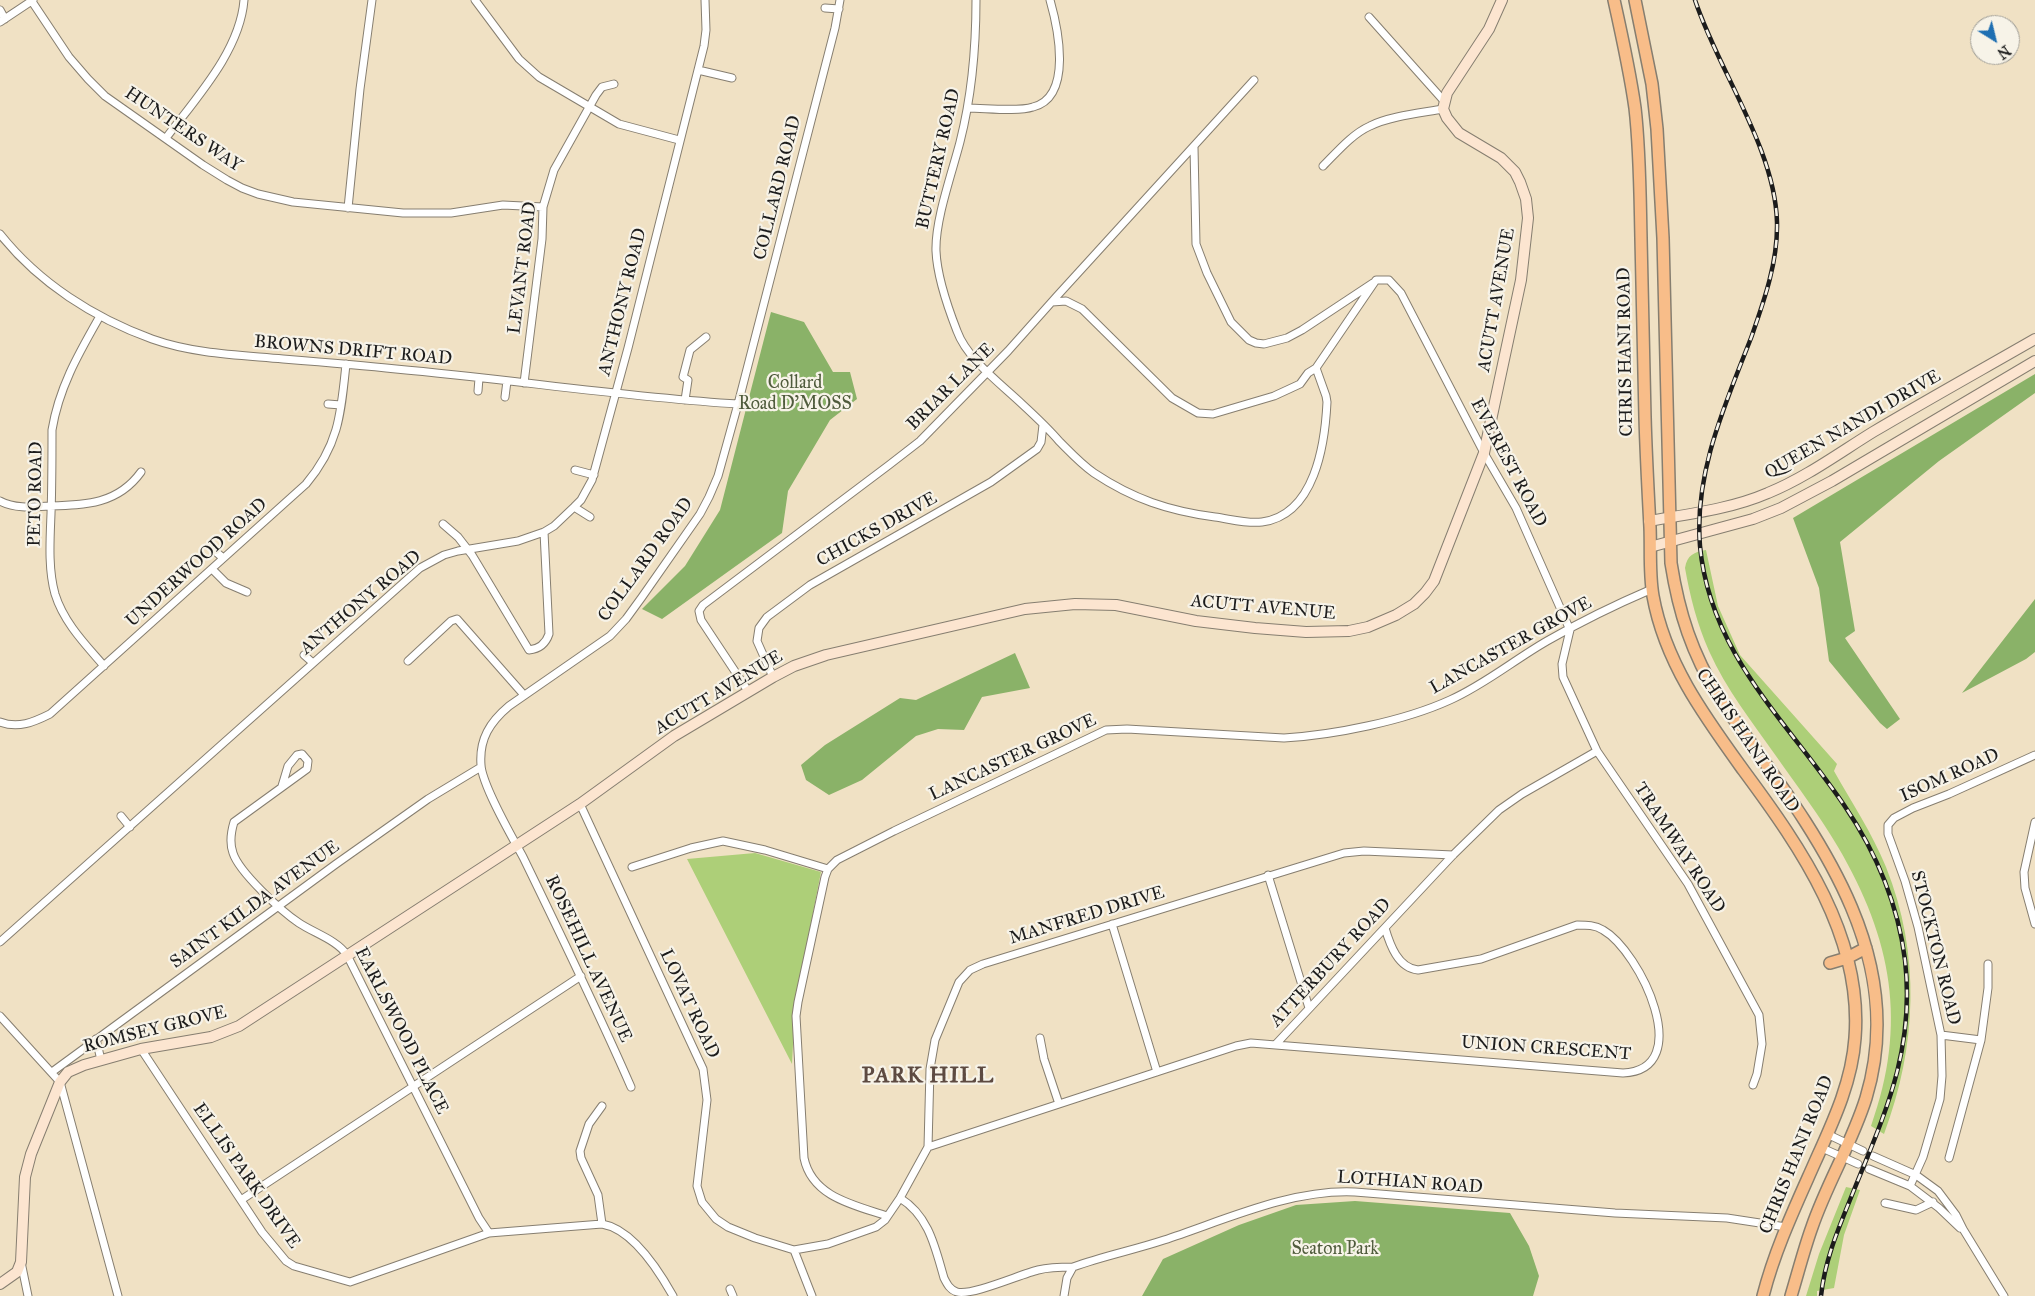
<!DOCTYPE html>
<html>
<head>
<meta charset="utf-8">
<style>
	body { margin:0 }
	#map { position:relative; width:2035px; height:1296px; overflow:hidden; background:#f0e1c4; font-family:"IM FELL Great Primer",serif }
	canvas { display:block }
	.north { position:absolute; left:1970px; top:15px; width:50px; height:50px; box-sizing:border-box; background:#f7f3e8; border:1px solid #9f9d96; border-radius:50%; rotate:144deg; font-size:14px; font-weight:700; line-height:20px; text-align:center; color:#1c1c1c }
	.north::after { content:''; display:block; margin:auto; width:18px; height:22px; background:#1f6fb2; clip-path:polygon(50% 0,100% 100%,50% 72%,0 100%) }
</style>
</head>
<body>
<div id="map">
<canvas width="2035" height="1296"></canvas>
<div class="north">N</div>
</div>
<script>
const ctx = document.querySelector('canvas').getContext('2d');
ctx.lineJoin = 'round';
function fill(path, color) {
  ctx.fillStyle = color;
  ctx.fill(path, 'evenodd');
}
function trace(path, color, width, dash) {
  ctx.strokeStyle = color;
  ctx.lineWidth = width;
  ctx.lineCap = dash ? 'butt' : 'round';
  ctx.setLineDash(dash || []);
  ctx.stroke(path);
}
function label(font, color, halo, rows, align = 'center') {
  ctx.font = font + ' "IM FELL Great Primer",serif';
  ctx.lineWidth = 4.5;
  ctx.setLineDash([]);
  ctx.textBaseline = 'middle';
  ctx.strokeStyle = halo;
  ctx.fillStyle = color;
  for (const [text, x, y, turn = 0] of rows) {
    ctx.save();
    ctx.translate(x, y);
    ctx.rotate((+turn || 0) * Math.PI / 180);
    ctx.textAlign = isNaN(turn) ? turn : align;
    if (halo) ctx.strokeText(text, 0, 0);
    ctx.fillText(text, 0, 0);
    ctx.restore();
  }
}
const green = new Path2D(`
	M1706,550l12,56 22,49 97,109 -3,7c18,32 38,62 52,96 35,87 31,180 -2,267l-13,-8c37,-102 21,-187 -33,-279 -18,-31 -41,-61 -62,-91 -24,-34 -50,-67 -67,-105 -12,-27 -19,-55 -24,-83 2,-13 9,-16 21,-18z
	M755,853l66,19 -26,133 -3,59 -105,-205z
	M1846,1187l14,3 -16,45 -10,53 -17,3v5h-11l13,-42z`);
const forest = new Path2D(`
	M771,312l33,10 29,50h17l7,27 -27,21 -42,71 -6,42 -120,86 -20,-10 43,-43 35,-56z
	M2035,374v19l-96,68 -99,81 15,89 -10,7 55,81 -13,10 -7,-6 -51,-62 -10,-73 -26,-70z
	M2035,599v53l-9,7 -64,34z
	M1015,653l15,35 -48,9 -18,33 -26,-1 -22,7 -54,44 -33,15 -23,-15 -5,-15 24,-20 75,-47 16,2z
	M1355,1201l155,12 19,33 10,30 -6,20h-391l21,-37 76,-34 57,-20z`);
const street = new Path2D(`
	M31,0l38,57 19,22 17,17 98,69 24,15 15,8 16,6 35,8 110,11h48l52,-8 40,2
	M475,0l44,59 20,18 80,47 60,16
	M976,0c0,48 -4,95 -16,142 -8,31 -25,78 -24,109 1,24 12,57 21,80 10,28 44,53 65,73 13,12 26,24 37,37 12,12 22,23 35,32 39,26 75,38 121,44 15,2 32,7 47,5 53,-7 63,-78 65,-120l-1,-6 -10,-28
	M825,8l14,1
	M0,10l5,9
	M1369,17l75,84
	M0,22l33,-22
	M698,70l34,8
	M968,108c17,0 50,4 65,-1 40,-10 25,-79 17,-107
	M166,138c30,-40 74,-87 78,-138
	M1194,147l2,97 11,29 24,49 18,18 7,3 8,1 23,-6 15,-8 71,-47
	M1323,166c14,-14 29,-32 47,-40 20,-10 51,-13 73,-17
	M348,208l12,-119 12,-89
	M0,234c39,49 94,84 152,105 42,15 88,16 131,20 38,3 76,6 113,10 114,10 227,28 342,35
	M1052,302l14,-1 16,8 90,89 26,15 15,1 61,-18 26,-12 8,-11 8,-5 60,-88h13l12,13 83,160 32,55 54,122
	M100,316c-21,37 -41,71 -48,114 0,28 0,56 -1,84 -1,26 -3,55 4,80 9,29 31,51 49,72
	M524,383l18,-144 1,-32 11,-37 42,-75 6,-8 12,-3
	M478,391l1,-13
	M505,397l2,-16
	M685,400l3,-20 -5,-3 7,-27 16,-13
	M328,404l13,1
	M575,470l19,5
	M0,501c15,8 33,6 50,5 36,-1 68,-2 91,-34
	M574,507l16,10
	M443,524l15,13 14,18 57,95c10,-1 17,-7 20,-16l-5,-102
	M215,551l8,7
	M212,569l14,14 21,9
	M1570,630l-8,34 1,13 34,74 91,133 71,131 3,29 -5,30 -4,11
	M304,655l9,8
	M408,661l43,-40 6,-2 67,76
	M773,677l-16,-36 2,-13 8,-11 43,-32 181,-103 46,-33 4,-7 2,-17
	M748,691l-47,-71 -2,-9 4,-6 186,-140 31,-24 88,-90 49,-55 197,-216
	M0,722c18,7 34,0 50,-8l256,-230c33,-39 35,-71 40,-120
	M282,786l6,-20 9,-11 5,-1 6,7 -1,8 -73,53c-3,10 -5,20 -1,31 6,19 48,58 66,70 15,10 38,17 48,32l132,263 10,15
	M580,804l123,265 4,31 -10,86 5,16 14,17 12,8 27,11 39,12 34,-6 48,-17 9,-7 15,-22 28,-51 2,-78 5,-29 24,-58 11,-12 13,-6 361,-111 20,-2 89,4
	M121,816l9,11
	M2035,822l-11,50 1,16 10,36
	M632,867l59,-19 32,-7 42,9 63,19
	M1268,875l41,133
	M1112,924l45,148
	M0,942l420,-374 24,-13 14,-4 60,-10 26,-9 10,-6 20,-19 7,-7 11,-20 36,-132 76,-302 2,-16 -1,-30
	M0,1016l60,66 58,214
	M1941,1035l40,5
	M1040,1038l4,21 15,45
	M96,1039l5,21
	M1276,1044l177,-189 46,-45 23,-16 75,-43
	M141,1049l121,183 24,29 8,5 56,16 139,-49 113,-9c30,5 57,47 71,72
	M52,1072l284,-208 92,-65 53,-32
	M631,1087c-34,-78 -71,-154 -108,-230 -11,-20 -41,-72 -42,-92 -2,-26 9,-43 28,-59l101,-70 16,-17 16,-22 58,-83 9,-17 9,-21 20,-72 97,-376 5,-28
	M602,1106l-13,18 -9,27 1,7 17,37 4,29
	M1827,1134l36,17
	M928,1147l308,-101 15,-3 372,30c74,-3 17,-122 -20,-143 -8,-5 -16,-5 -26,-5l-96,34 -63,11c-20,-2 -28,-25 -33,-42
	M1822,1148l36,16
	M1873,1156l43,19 22,16 18,24 7,14 41,67
	M1949,1158l32,-118 7,-52v-24
	M1869,1169l41,17 29,22 21,20
	M1910,1186l13,-29 17,-58 2,-23 -1,-41 -23,-108 -13,-46 -17,-47v-9l6,-7 19,-10 36,-14 86,-39
	M900,1198c29,18 35,49 44,80 3,6 6,12 13,14 15,4 64,-18 81,-22 12,-3 23,-3 35,-3
	M241,1200l340,-224
	M1885,1203l31,7 17,-8
	M887,1216c-33,-11 -75,-19 -83,-58l-8,-142 2,-14 27,-125 3,-8 9,-9 57,-29 212,-101 21,-1 157,9c50,-3 120,-17 166,-38 34,-15 64,-40 97,-59 33,-19 70,-37 105,-52
	M794,1250l18,46
	M21,1262l7,34
	M730,1289l3,7
	M1064,1296l3,-18 6,-11c30,-11 61,-17 91,-27 61,-20 127,-51 191,-48l260,21 112,5 59,9`);
const secondary = new Path2D(`
	M1649,521c40,-7 82,-12 119,-28 37,-15 71,-40 105,-61 54,-32 108,-62 162,-93
	M1650,547l103,-28 28,-11 51,-27 203,-120
	M0,1284l17,-12 4,-10 4,-85 6,-23 29,-72 8,-10 16,-7 57,-16 70,-12 28,-11 341,-222 94,-68 99,-59 21,-11 32,-11 199,-46 50,-5 41,1 80,16 59,7 51,4 43,-1 19,-4 28,-12 18,-11 11,-11 9,-12 50,-128 37,-173 7,-62 -2,-19 -6,-17 -5,-10 -14,-14 -42,-25 -12,-15 -4,-9 4,-16 42,-64 13,-29`);
const primary = new Path2D(`
	M1614,0c8,36 16,72 21,108 5,43 5,87 6,130 1,60 3,120 4,179 1,37 3,73 5,110 1,23 -1,46 3,69 12,67 52,121 91,175 57,77 119,166 111,267 -3,44 -22,84 -40,124 -19,43 -40,87 -52,134
	M1635,0l17,84 5,45 6,109 8,325c8,51 21,90 48,135 82,118 194,245 147,400 -14,45 -39,85 -54,129 -8,22 -14,46 -21,69
	M1830,963l17,-5 19,-10`);
const rail = new Path2D(`
	M1695,0c23,70 80,148 82,222 1,40 -13,79 -26,116 -26,67 -57,135 -51,208 10,108 87,175 144,259 32,47 54,99 61,155 10,89 -19,151 -51,230 -14,35 -29,68 -33,106`);
const streetNames = [
	["HUNTERS WAY",183,130,34],
	["BUTTERY ROAD",939,159,-77],
	["COLLARD ROAD",778,188,-76],
	["LEVANT ROAD",523,268,-83],
	["ACUTT AVENUE",1497,300,-80],
	["ANTHONY ROAD",623,302,-76],
	["BROWNS DRIFT ROAD",353,351,5],
	["CHRIS HANI ROAD",1626,352,-91],
	["BRIAR LANE",951,387,-45],
	["QUEEN NANDI DRIVE",1853,425,-30],
	["EVEREST ROAD",1508,463,62],
	["PETO ROAD",36,494,-89],
	["CHICKS DRIVE",877,530,-29],
	["COLLARD ROAD",646,560,-54],
	["UNDERWOOD ROAD",197,563,-42],
	["ANTHONY ROAD",361,603,-40],
	["ACUTT AVENUE",1263,608,5],
	["LANCASTER GROVE",1511,646,-29],
	["ACUTT AVENUE",719,693,-31],
	["CHRIS HANI ROAD",1747,741,56],
	["LANCASTER GROVE",1013,758,-25],
	["ISOM ROAD",1950,776,-24],
	["TRAMWAY ROAD",1679,848,57],
	["SAINT KILDA AVENUE",255,905,-36],
	["MANFRED DRIVE",1087,916,-17],
	["STOCKTON ROAD",1935,948,76],
	["ROSEHILL AVENUE",588,959,65],
	["ATTERBURY ROAD",1331,963,-47],
	["LOVAT ROAD",689,1004,65],
	["ROMSEY GROVE",155,1030,-14],
	["EARLSWOOD PLACE",401,1031,63],
	["UNION CRESCENT",1546,1049,4],
	["CHRIS HANI ROAD",1797,1155,-68],
	["ELLIS PARK DRIVE",246,1176,55],
	["LOTHIAN ROAD",1410,1183,4]
];
const parkNames = [
	["Collard",795,384],
	["Road D'MOSS",795,405],
	["Seaton Park",1335,1250]
];
const districtNames = [
	["PARK HILL",928,1077]
];
fill(green, '#adcf78');
fill(forest, '#8ab268');
trace(street, '#867e70', 9);
trace(secondary, '#867e70', 12);
trace(primary, '#867e70', 14);
trace(street, '#fff', 7);
trace(secondary, '#fce5d0', 10);
trace(primary, '#f8bd89', 11);
trace(rail, '#1c1c1c', 4.5);
trace(rail, '#f7f3e8', 2.5, [8]);
label('18px', '#1c1c1c', '#f7f3e8', streetNames);
label('18px', '#4f5b3c', '#f7f3e8', parkNames);
ctx.letterSpacing = '1px';
label('bold 22px', '#5d4a41', '#f7f3e8', districtNames);
ctx.letterSpacing = '0px';
</script>
</body>
</html>
